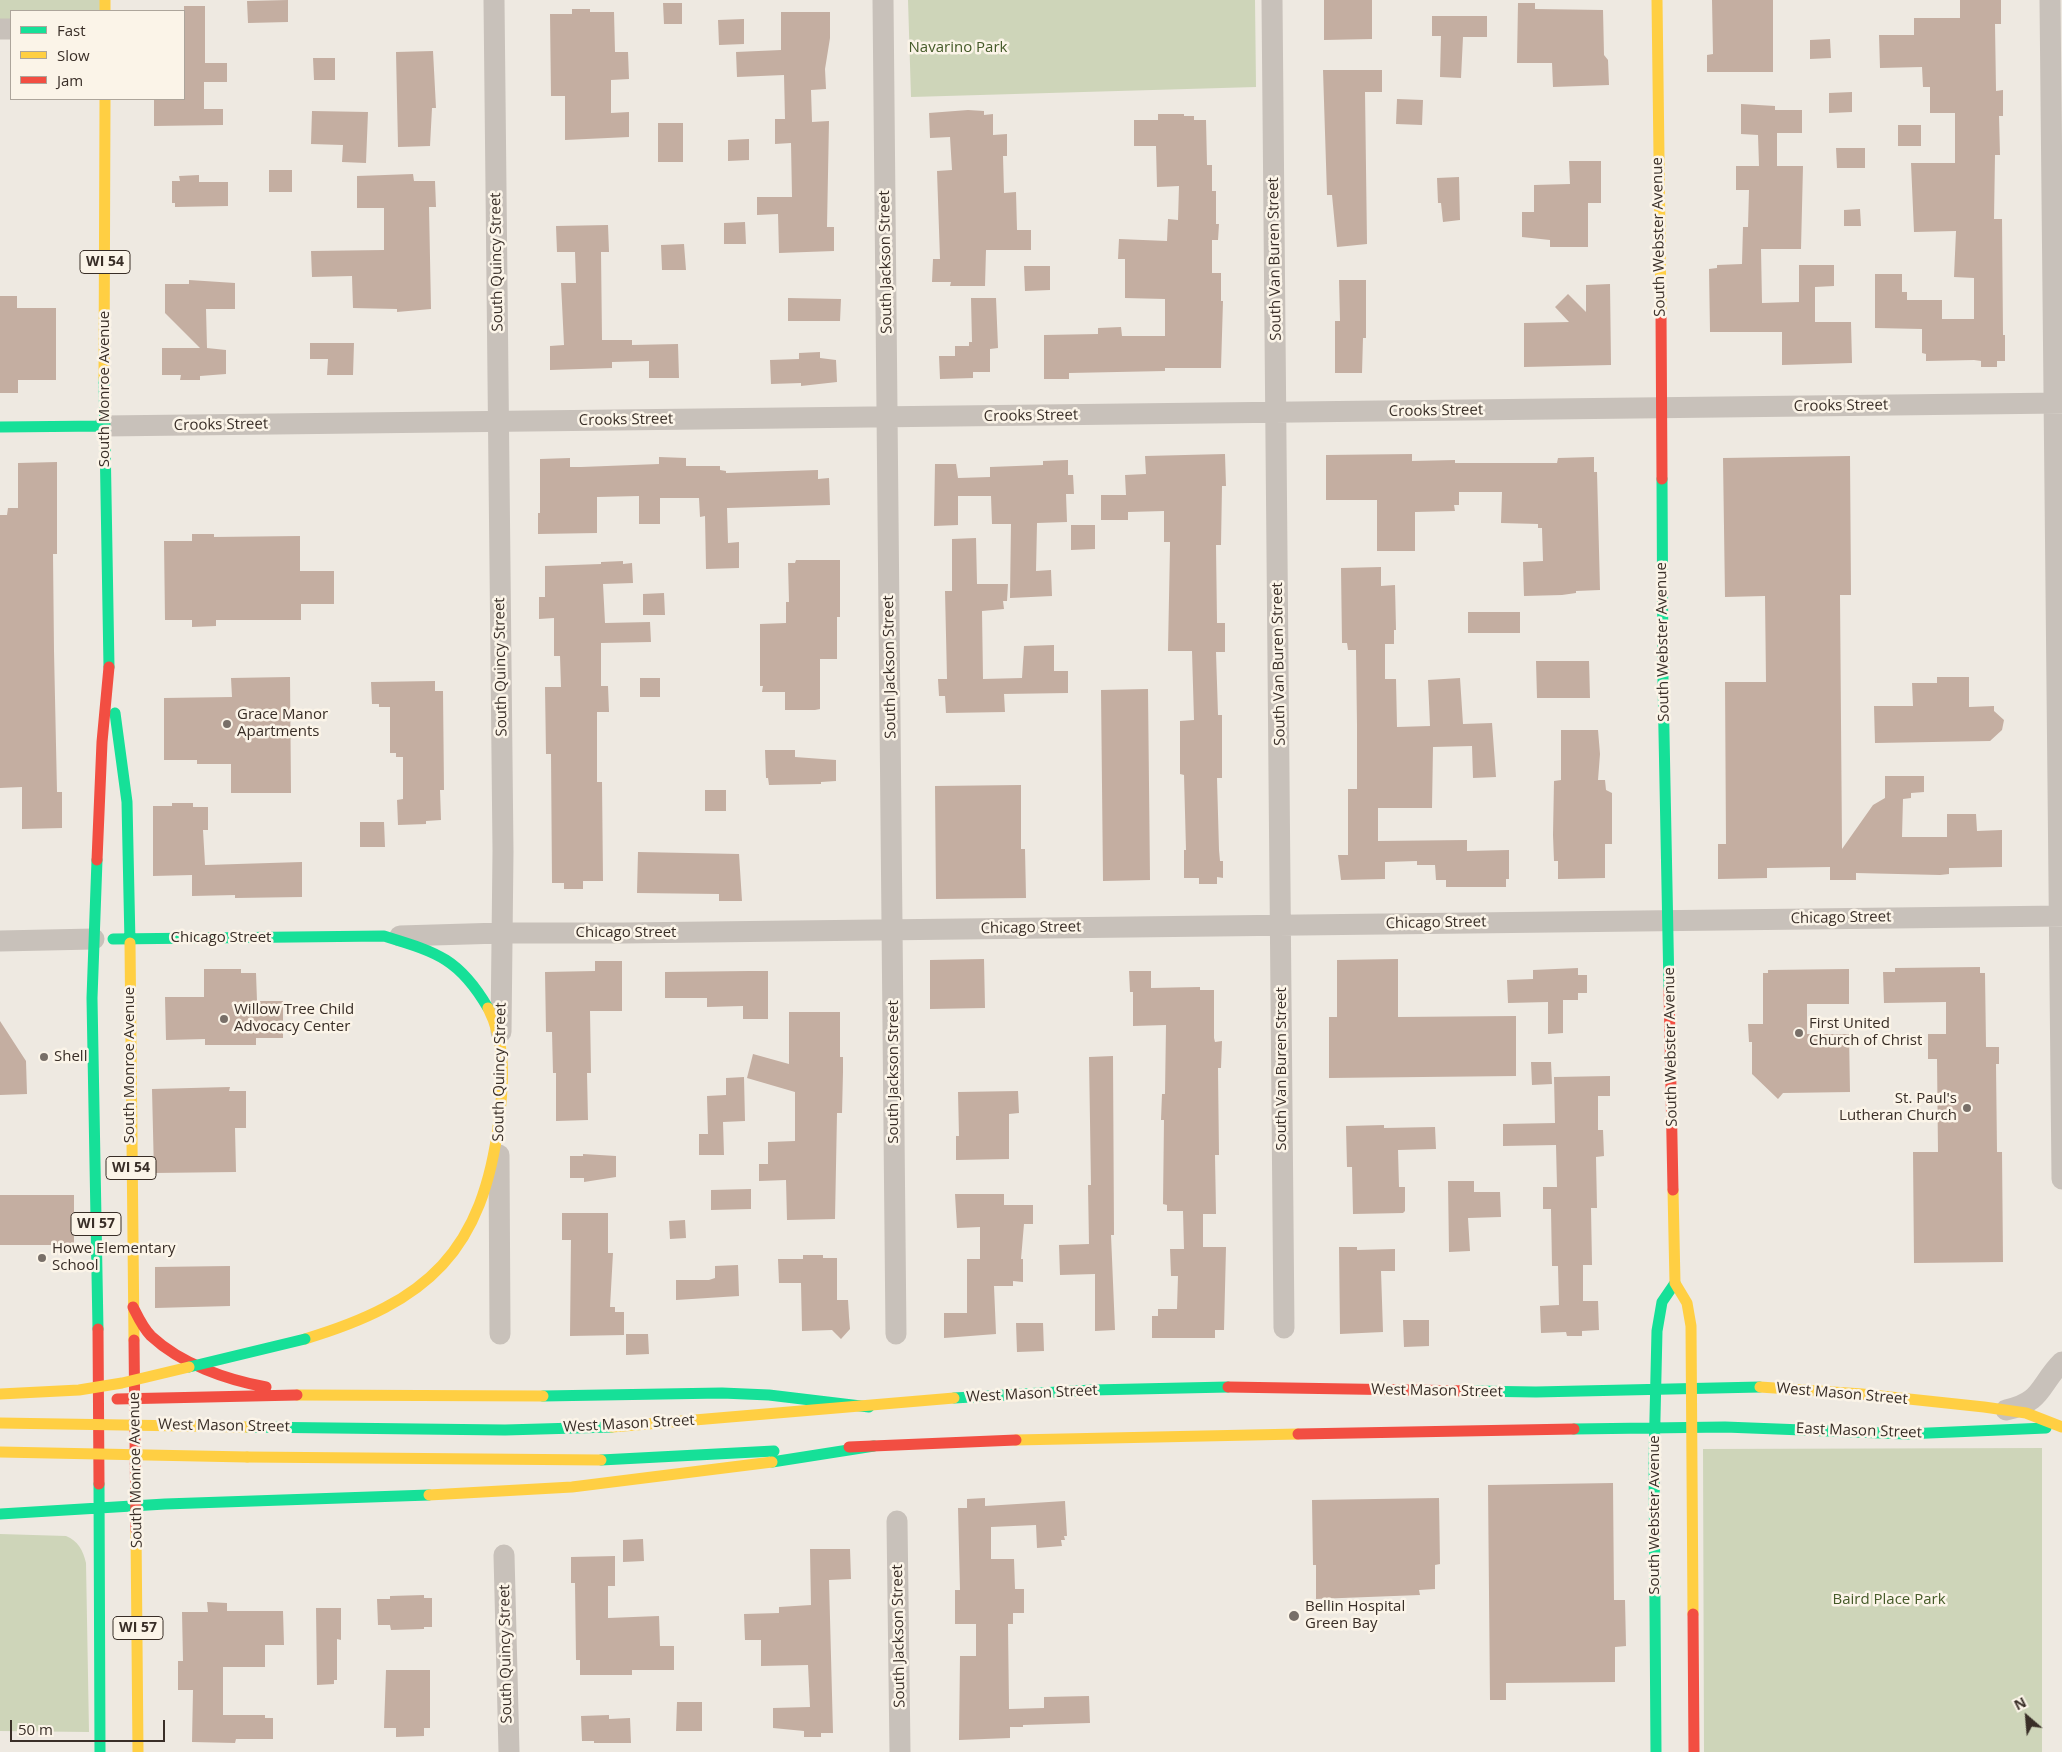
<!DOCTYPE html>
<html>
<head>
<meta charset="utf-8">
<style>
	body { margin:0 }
	#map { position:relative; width:2062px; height:1752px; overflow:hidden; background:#eee9e1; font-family:"Open Sans",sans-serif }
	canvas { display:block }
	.legend { position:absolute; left:10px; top:10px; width:175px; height:90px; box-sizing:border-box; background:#fbf4e8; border:1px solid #ada59b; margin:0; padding:6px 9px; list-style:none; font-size:15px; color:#392e27 }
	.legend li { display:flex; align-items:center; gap:10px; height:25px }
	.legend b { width:25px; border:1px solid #ada59b }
	.north { position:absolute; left:2002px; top:1692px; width:50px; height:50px; -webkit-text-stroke:4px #fbf4e8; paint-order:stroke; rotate:333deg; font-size:14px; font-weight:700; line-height:20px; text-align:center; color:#392e27 }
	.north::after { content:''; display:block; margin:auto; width:18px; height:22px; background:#392e27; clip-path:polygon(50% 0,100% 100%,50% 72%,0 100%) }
	.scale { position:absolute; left:10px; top:1720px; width:155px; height:22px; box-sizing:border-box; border:2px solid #392e27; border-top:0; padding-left:6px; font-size:15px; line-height:18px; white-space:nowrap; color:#392e27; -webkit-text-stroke:4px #fbf4e8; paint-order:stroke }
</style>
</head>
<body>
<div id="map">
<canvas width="2062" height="1752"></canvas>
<ul class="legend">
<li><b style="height:6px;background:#16e098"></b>Fast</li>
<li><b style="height:6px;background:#ffcf43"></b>Slow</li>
<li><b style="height:6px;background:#f24e42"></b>Jam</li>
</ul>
<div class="north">N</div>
<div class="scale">50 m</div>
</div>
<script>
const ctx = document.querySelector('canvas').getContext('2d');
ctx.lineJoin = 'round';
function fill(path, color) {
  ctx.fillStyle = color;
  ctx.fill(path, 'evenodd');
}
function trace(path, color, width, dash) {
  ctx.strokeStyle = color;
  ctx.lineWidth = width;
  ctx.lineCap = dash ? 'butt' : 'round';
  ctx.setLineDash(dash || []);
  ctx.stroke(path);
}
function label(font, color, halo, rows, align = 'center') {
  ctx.font = font + ' "Open Sans",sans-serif';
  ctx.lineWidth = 5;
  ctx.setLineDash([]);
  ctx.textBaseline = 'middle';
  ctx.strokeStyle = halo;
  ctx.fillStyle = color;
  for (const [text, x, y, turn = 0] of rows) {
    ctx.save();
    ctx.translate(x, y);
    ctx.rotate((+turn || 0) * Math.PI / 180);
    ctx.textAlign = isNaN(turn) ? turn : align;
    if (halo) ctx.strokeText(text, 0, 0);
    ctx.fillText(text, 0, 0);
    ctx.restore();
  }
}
const green = new Path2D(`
	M0,0h105v11h-94v18h-11z
	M908,0h347l1,87 -345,10z
	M2042,1448v304h-338l-1,-303z
	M0,1534l66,2c12,5 17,14 20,27l3,169 -89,-1z`);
const building = new Path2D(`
	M288,0v22l-40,1 -1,-22z
	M1324,0h48v39l-48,1z
	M1712,0h61v72h-66v-17l6,-1z
	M1960,0h41v24h-6l1,67 7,-1v26h-4l1,39h-5l-1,64h8l1,116h2v26h-8v6h-16v-6l-7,-1 -48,1v-7l-4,-1v-24l-47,-1v-54h27v18h5v8h35v19h32v-41l-20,-1 2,-46 -42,1 -3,-69h44v-50h-25v-26h-7l-1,-20 -42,1 -1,-33h35v-17h46z
	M663,3h19v21h-18z
	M1518,3h17v6l68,1 1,45 4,5 1,25 -56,2 -1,-24h-35z
	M184,6h21v57h22v19h-23v27h19v16l-69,1v-27h30z
	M572,9h18v3h24l1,40h13l1,27 -18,1v33l18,-1v25l-64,3v-44h-14l-1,-82h22z
	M781,12h49v26l-5,31 1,20 -15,1 1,32 17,-1 -2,106h7v24l-55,2 -1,-39 -21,1v-18h35l-1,-54 -16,1v-25h10l-1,-44 -47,2 -1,-25 45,-2z
	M1432,16h55v21h-24l-2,41 -21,-1 1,-41h-9z
	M744,19v25l-25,1 -1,-25z
	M1830,39l1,19 -21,1v-19z
	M433,51l3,57h-4l-2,38 -32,1 -2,-95z
	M313,58h22v22h-21z
	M1323,70h59v22h-17l2,152 -30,3 -5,-52h-5z
	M1852,92v20l-23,1v-20z
	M1397,99l26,1 -1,25 -26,-1z
	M1741,104l34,2v4h27v23h-25v33h26l-2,83h-40l1,54 37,-1v-37h35v21l-19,1v35h36l1,41 -70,2v-33h-72l-1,-63 8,-1v-3l25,-1 1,-37h5l1,-37h-13v-24h23l-1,-31 -17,-1z
	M968,110l16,1v4l9,-1v21l14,-1v22h-4l1,37 12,-1 1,38h14v20h-45l-1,36h-35l1,-4h-19l1,-23h7l-3,-88 15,-1 -2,-33 -20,1 -1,-25z
	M312,111l56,1 -2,51 -24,-1 1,-17 -32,-1z
	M1158,114h26v2h10v4h12l1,45h5v26h4v33h3l-1,16h-6v33h9v28h2l-2,67h-56v3l-96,2v6h-25v-44l54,-1v-6l23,-1 1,9h43v-37l-40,-1v-39h-7l1,-20 48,2 1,-22 10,1 1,-34 -22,1 -1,-41h-22v-26h24z
	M658,123h25v39h-25z
	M1898,125h23v21h-23z
	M749,139v21l-21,1v-21z
	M1836,148h29v20h-28z
	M1569,161h32v42h-13v44h-38v-7l-28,-3v-25h12v-27l36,-1z
	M269,170h23v22h-23z
	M413,174l1,7h21l1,26h-7l2,102 -34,3v-3l-44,-1 -1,-32 -40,1 -1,-26 73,-1v-42h-27v-32z
	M199,175v7h29v24l-53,1v-4h-3v-22h8l-1,-5z
	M1459,177l1,43 -17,2 -2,-19h-3l-1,-25z
	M1860,209l1,17h-17v-16z
	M745,222l1,22h-22v-21z
	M608,225l1,27h-8l1,88h30v5l46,-1 1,34h-30v-17l-37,1v6l-62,2v-24l14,-1 -3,-62h15l-1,-31h-18l-1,-26z
	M684,244l2,26h-24l-1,-25z
	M1024,266h26v24l-25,1z
	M189,280l46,3v26h-29l1,39 19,2v24l-26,2v4h-20l1,-5h-19v-27h38l-35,-35v-29h24z
	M1339,280h27v58h-3l-1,35h-27v-52h5z
	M1610,284l1,81 -87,2v-44l45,-1 -14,-15 13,-13 18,18v-27z
	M0,296h17v12h39v72h-38v13h-18z
	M788,298l53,1 -1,22h-52z
	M971,298h25l2,50 -8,1v23h-17v6l-33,1 -1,-23h16v-10h14v-4h3z
	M310,343h44l-1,32h-26l1,-16h-18z
	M820,352v6l16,2 1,22 -36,4v-3l-30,1 -1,-24 29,-1v-6z
	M1225,454l1,32h-4l-1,59h-5l1,78h8v29h-9l2,63h4v63h-5l2,72 1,11h3v17l-6,-1v7h-18v-6h-15v-28h2l-2,-75 -4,-1v-53l14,-1 -2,-69h-24l2,-106v-3h-6v-31l-36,1v8h-27v-25h25l-1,-20 21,-1 -1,-18z
	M1412,454v7l43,-1v3h102l1,-5 36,-1v15h3l3,118 -24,1v2l-14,2 -38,1 -1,-34 20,-1 -1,-33h-4v-4l-37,-1 1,-31h-43v13h-5l1,6 -40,1v39h-38v-51h-51v-45z
	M1850,456l1,139h-11l2,254 31,-44 12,-7v-22h39v16l-13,1v5l-8,1 -1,38h45v-23h29l1,17 25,-1v37l-53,1v6l-9,1 -84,-2v7h-26v-13l-63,1v10l-49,1v-35h8l-1,-162h41l-1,-86 -40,1 -2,-139z
	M659,457l27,1v8h34v4l6,1v2l92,-3v9l11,-1 1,27 -103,3 1,35 11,-1v26l-33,1 -1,-53 -5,1 -1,-19h-39v26h-21v-28l-42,1v36l-59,1v-21h2v-54l30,-1v9h11l78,-3z
	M1068,460v15h5l1,19h-8l1,28 -30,1 -1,48 15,-1 1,26 -42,2 1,-74h-19l-1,-28h-33v29l-24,1 1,-62h21l2,14 32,-1v-10l53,-2v-4z
	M57,462v92h-4l1,97 3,141h5v36l-40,1v-42l-22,1v-273h7l1,-7h10v-45z
	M1071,525h24v24l-24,1z
	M192,534h22v3l86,-1v35h34v33h-33v16h-85v6l-24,1v-7h-27l-1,-79h28z
	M976,538l1,46h31l-1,17h-4l1,8 -22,2 1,68 39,-1 2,-32 30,-1v26h14v22l-64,1 1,18 -59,1 -1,-17h-6l-1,-17h9l-2,-88h7v-52z
	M796,560h44v57h-3v42h-17v50l-5,1h-30v-18h-23l1,-6h-3v-62l26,-1v-21h3l-1,-39h7z
	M623,561v3l9,-1 1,20 -30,1 2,39 45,-1 1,20 -50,1v43h7l1,26h-12v70h5l1,99h-20v8h-19v-6h-12l-1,-129h-5l-1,-67h16l-1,-31h-6v-38l-15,1v-22h6v-31l56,-2v-2z
	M1381,567v19l14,-1 1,45h-2v14h-9v35h11l1,48 33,-1 -2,-46 32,-2 3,46 29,-1 4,54 -23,1 -1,-32 -39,1 -1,61h-54v33l89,-1v11l42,-1v29h-3v8h-60v-7h-10l-1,-15h-18v-4l-32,1v17l-44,1 -3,-25h10v-66h9v-64l-1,-75h-8l-1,-7h-5l-1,-75z
	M664,593l1,22h-22v-21z
	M1468,612h52v21h-52z
	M1536,661h53l1,37h-53z
	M290,677l1,116h-60v-29h-34v-4h-33v-62l68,-1 -1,-19z
	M1937,677h32v30l25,-1v5l10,9 -2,10 -12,11 -115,2 -1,-37h39l-1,-23h25z
	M640,678h20v19h-20z
	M435,681v10h8l1,99h-4l1,30 -15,1v3l-28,1 -1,-25 6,-1v-42h-7v-4h-6v-46h-11v-3h-7l-1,-22z
	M1148,689l2,191 -47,1 -2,-191z
	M1561,730h37l2,24 -2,26h7l1,10 6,3v51h-7v34l-47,1v-18h-4l-1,-26 1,-54 7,-1z
	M765,750h30v7l41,3v21l-15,1v2l-52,1 -1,-7h-2z
	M1021,785v64h4l1,49 -90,1 -1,-113z
	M705,790h21v21h-21z
	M172,803h21v4h15v23h-5l2,35 97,-3v35l-67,1v-3l-43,1v-21l-39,1v-70h19z
	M360,822h24l1,25h-25z
	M638,852l101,2 3,47h-23v-7l-82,-1z
	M984,959l1,49 -55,1v-49z
	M1398,959v58l118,-1v60l-187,2v-61h8v-57z
	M595,961h27v50h-32l1,62h-4l1,47 -32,1v-48h-3l-1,-41h-6l-1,-60 50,-1z
	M1980,967v6h5l1,74h13v17h-3l1,88h5l1,110 -89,1 -1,-111h25l-1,-93h-9v-25h18v-32l-62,1 -1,-31h12v-4z
	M1578,968v7h9v18h-9v7h-15v33l-15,1v-32l-40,1 -1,-23 26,-1v-9z
	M204,969h37v4h15l1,28h26v37h-27v7h-51v-6l-39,1 -1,-43h39z
	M1849,969v35h-42v30h42l1,58 -67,1 -5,6 -26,-25v-32h-3l-1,-18h15v-51h5v-3z
	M749,971h19v48h-25v-13l-36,1v-9h-42v-26z
	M1129,971h22v17l49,-1v3h14v48l1,4 7,-1 -1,27h-3l1,87h-4l1,59h-13v33h23l-2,83h-9v8h-63v-22h6v-7h19l1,-33h-7l-1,-27h14l-1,-38h-16v-6l-4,-1 1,-84h-3l1,-26h3l1,-69 -33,1v-34h-3z
	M789,1012h51v45h3v15l-1,41h-5l-2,106 -48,1 -1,-40 -27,1v-17h9v-22l27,-1v-49l-48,-14 6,-24 36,10z
	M0,1021l26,40 1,33 -27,1z
	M1113,1056l1,179h-3l4,95 -20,1v-57l-35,1 -1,-30 30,-1 -1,-59h3l-2,-128z
	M1531,1062h20l1,22 -20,1z
	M1610,1076v20h-12v34h5l1,26 -8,1 1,51h-6l1,57h-9v36h15l1,29 -17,1v5h-15l-1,-4 -25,1 -1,-27 19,-1 -1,-39h-6l-1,-57h-8v-22h14l-1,-42 -53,1v-22l52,-1 -1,-46z
	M744,1077l1,44 -22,1 1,33h-25v-21h9l-1,-38 19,-1v-17z
	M230,1087l-1,4h17v37h-11l1,44 -82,1 -2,-84z
	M1018,1091l1,22 -10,1v45l-53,1v-24h3l-1,-44z
	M1384,1125v3l51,-1 1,22 -38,1 1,37h6v24l-2,2 -50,1 -1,-47h-5l-1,-41z
	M583,1154l33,2v21l-32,5v-4h-14v-22h13z
	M1448,1181h26v11h26l1,25 -33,1 2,33 -21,1z
	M751,1189v20l-40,1v-20z
	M955,1194h49v11h29v19h-9l-3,35h2v23l-10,-1v5h-19l2,48 -52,4v-25h23v-54h13v-32l-23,1z
	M0,1195h74v50h-74z
	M562,1213h46v40h5l-3,54h5v5h9v23l-54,1 1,-96h-9z
	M685,1220l1,18 -16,1 -1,-18z
	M1339,1247h18v3l38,-1v22h-14l2,61 -43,2z
	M803,1255h20v3h14v42h11l1,17 1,12 -9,10 -9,-9 -30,1 -1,-48h-22l-1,-24h25z
	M738,1265l1,31 -63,4v-20h33l6,-2v-12z
	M230,1266v40l-75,2v-41z
	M1403,1320h26v26l-25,1z
	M1016,1323h27l1,28 -27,1z
	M626,1334h22l1,20 -23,1z
	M1613,1483l1,117h11l1,46 -11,1v35l-109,1v17h-16l-2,-215z
	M985,1498v8l80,-5 2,35h-3l1,4h-4l1,6 -25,2 -1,-23 -45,2v32h23l1,30h9v24h-11v11h-5l1,85 35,-1v-11l45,-1 1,27 -67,2v2h-13v11l-51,2 1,-84h16v-32h-21v-34h5l-2,-82h9v-9z
	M1439,1498l1,66 -5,1v24l-16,1 1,5 -104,4v-34h-3l-1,-65z
	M643,1539l1,22 -21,1v-22z
	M810,1549h40l1,30 -22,1 4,153h-12v4h-17v-6l-31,-3v-20l37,-1 -2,-42 -47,1v-26h-16l-1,-26 35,-1v-6l32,-2z
	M615,1556v30h-7v32l51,-2 1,30h14v24h-42v5h-52v-15h-4l-1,-77h-4v-26z
	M424,1595v3h8v29h-8v2l-33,1 -1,-5h-12l-1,-26h13v-3z
	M207,1602l20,1v8h56l1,34h-19v22h-42v48h42v3h8v21h-37l-1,4 -43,-1 1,-52h-15v-29h5l-1,-49h26z
	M316,1608h25v32l-4,-1v41h-3v4l-17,1z
	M386,1670h44v58h-6v8l-28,1v-9h-12z
	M677,1702h25v29h-26z
	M609,1715v4l21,-1 1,25h-37v-2h-12l-1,-25z`);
const street = new Path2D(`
	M494,0l9,851 -2,181
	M883,0l13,1334
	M1272,0l12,1328
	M2050,0l12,1179
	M0,29h11
	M104,426l1958,-23
	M400,936l101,-3h122l1439,-17
	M0,941l94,-2
	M499,1155l1,179
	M2006,1410c37,-8 33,-25 56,-48
	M897,1521l3,231
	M504,1555l5,197`);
const fast = new Path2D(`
	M104,379l5,288
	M0,427l104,-1
	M1662,479l1,203 6,307
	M115,713l12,89 3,141
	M97,860l-5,138 6,331
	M113,939l271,-3c52,16 75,22 104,72
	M1471,1391l65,1 224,-5
	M543,1396l179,-3 47,2 100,12
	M954,1398l138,-8 136,-3
	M247,1427l258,3 107,-3
	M1574,1429l151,-2 181,7 140,-6
	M601,1460l173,-9
	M772,1462l102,-16
	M99,1484l1,268
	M0,1514l165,-10 264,-9
	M1656,1752l-2,-292 3,-129 5,-29 13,-19`);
const slow = new Path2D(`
	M105,0v11
	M1657,0l4,313
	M104,379l1,-280
	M130,943l4,397
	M1673,1190l2,93 12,20 4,23 2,288
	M305,1339c123,-37 178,-87 194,-219 5,-38 7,-77 -11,-112
	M1760,1387l102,7 122,13 42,6 36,14
	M297,1395l246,1
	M612,1427l342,-29
	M1016,1440l282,-6
	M247,1457l354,3
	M429,1495l143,-8 200,-25
	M136,1530l2,222`);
const jam = new Path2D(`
	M1661,313l1,166
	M97,860l5,-118 7,-75
	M1669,989l4,201
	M133,1307c5,10 10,21 18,29 30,28 76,44 115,51
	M98,1329l1,155
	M134,1340l2,190
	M1228,1387l243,4
	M117,1399l180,-4
	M1298,1434l276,-5
	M849,1447l167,-7
	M1693,1614l1,138`);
const fastBridge = new Path2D(`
	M189,1367l116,-28`);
const slowBridge = new Path2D(`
	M0,1394l79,-4 43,-7 67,-16
	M0,1423l247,4
	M0,1452l247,5`);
const markers = [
	[227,724,5,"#786f68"],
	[224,1019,5,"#786f68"],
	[1799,1033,5,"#786f68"],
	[44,1057,5,"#786f68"],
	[1967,1108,5,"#786f68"],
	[42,1258,5,"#786f68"],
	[1294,1616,6,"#786f68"]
];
const shields = [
	[105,262,50],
	[131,1168,50],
	[96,1224,50],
	[138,1628,50]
];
const shieldNames = [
	["WI 54",105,262],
	["WI 54",131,1168],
	["WI 57",96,1224],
	["WI 57",138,1628]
];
const parkNames = [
	["Navarino Park",958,48],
	["Baird Place Park",1889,1600]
];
const streetNames = [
	["South Webster Avenue",1659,237,-91],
	["South Van Buren Street",1275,259,-91],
	["South Quincy Street",497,262,-91],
	["South Jackson Street",886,262,-91],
	["South Monroe Avenue",105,389,-90],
	["Crooks Street",1841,406,-1],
	["Crooks Street",1436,411,-1],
	["Crooks Street",1031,416,-1],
	["Crooks Street",626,420,-1],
	["Crooks Street",221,425,-1],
	["South Webster Avenue",1663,642,-91],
	["South Van Buren Street",1279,664,-91],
	["South Quincy Street",501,667,-91],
	["South Jackson Street",890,667,-91],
	["Chicago Street",1841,918,-1],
	["Chicago Street",1436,923,-1],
	["Chicago Street",1031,928,-1],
	["Chicago Street",626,933],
	["Chicago Street",221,938],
	["South Webster Avenue",1671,1047,-91],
	["South Monroe Avenue",130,1065,-90],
	["South Van Buren Street",1282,1069,-90],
	["South Quincy Street",500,1072,-89],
	["South Jackson Street",894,1072,-90],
	["West Mason Street",1437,1391,1],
	["West Mason Street",1032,1394,-3],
	["West Mason Street",1842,1394,5],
	["West Mason Street",629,1424,-3],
	["West Mason Street",224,1426,1],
	["East Mason Street",1859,1431,2],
	["South Monroe Avenue",136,1470,-91],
	["South Webster Avenue",1655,1515,-90],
	["South Jackson Street",899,1636,-91],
	["South Quincy Street",506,1654,-91]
];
const poiNames = [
	["Grace Manor",237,715],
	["Apartments",237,732],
	["Willow Tree Child",234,1010],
	["Advocacy Center",234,1027],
	["First United",1809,1024],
	["Church of Christ",1809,1041],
	["Shell",54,1057],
	["St. Paul's",1957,1099,"right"],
	["Lutheran Church",1957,1116,"right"],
	["Howe Elementary",52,1249],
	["School",52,1266],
	["Bellin Hospital",1305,1607],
	["Green Bay",1305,1624]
];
fill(green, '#ced5b9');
fill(building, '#c4aea1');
trace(street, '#c8c1ba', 21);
trace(fast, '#16e098', 11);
trace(slow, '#ffcf43', 11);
trace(jam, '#f24e42', 11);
trace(fastBridge, '#16e098', 11);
trace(slowBridge, '#ffcf43', 11);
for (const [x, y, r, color] of markers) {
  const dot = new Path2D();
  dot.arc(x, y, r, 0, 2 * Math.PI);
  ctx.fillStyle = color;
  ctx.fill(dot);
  trace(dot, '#fbf4e8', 2);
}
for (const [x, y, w] of shields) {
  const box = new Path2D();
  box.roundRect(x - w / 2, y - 11.5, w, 23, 4);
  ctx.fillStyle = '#fbf4e8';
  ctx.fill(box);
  trace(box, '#392e27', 1);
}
label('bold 14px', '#392e27', null, shieldNames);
label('15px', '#445a28', '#fbf4e8', parkNames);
label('15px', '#392e27', '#fbf4e8', streetNames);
label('15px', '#392e27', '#fbf4e8', poiNames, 'left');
</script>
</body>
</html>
